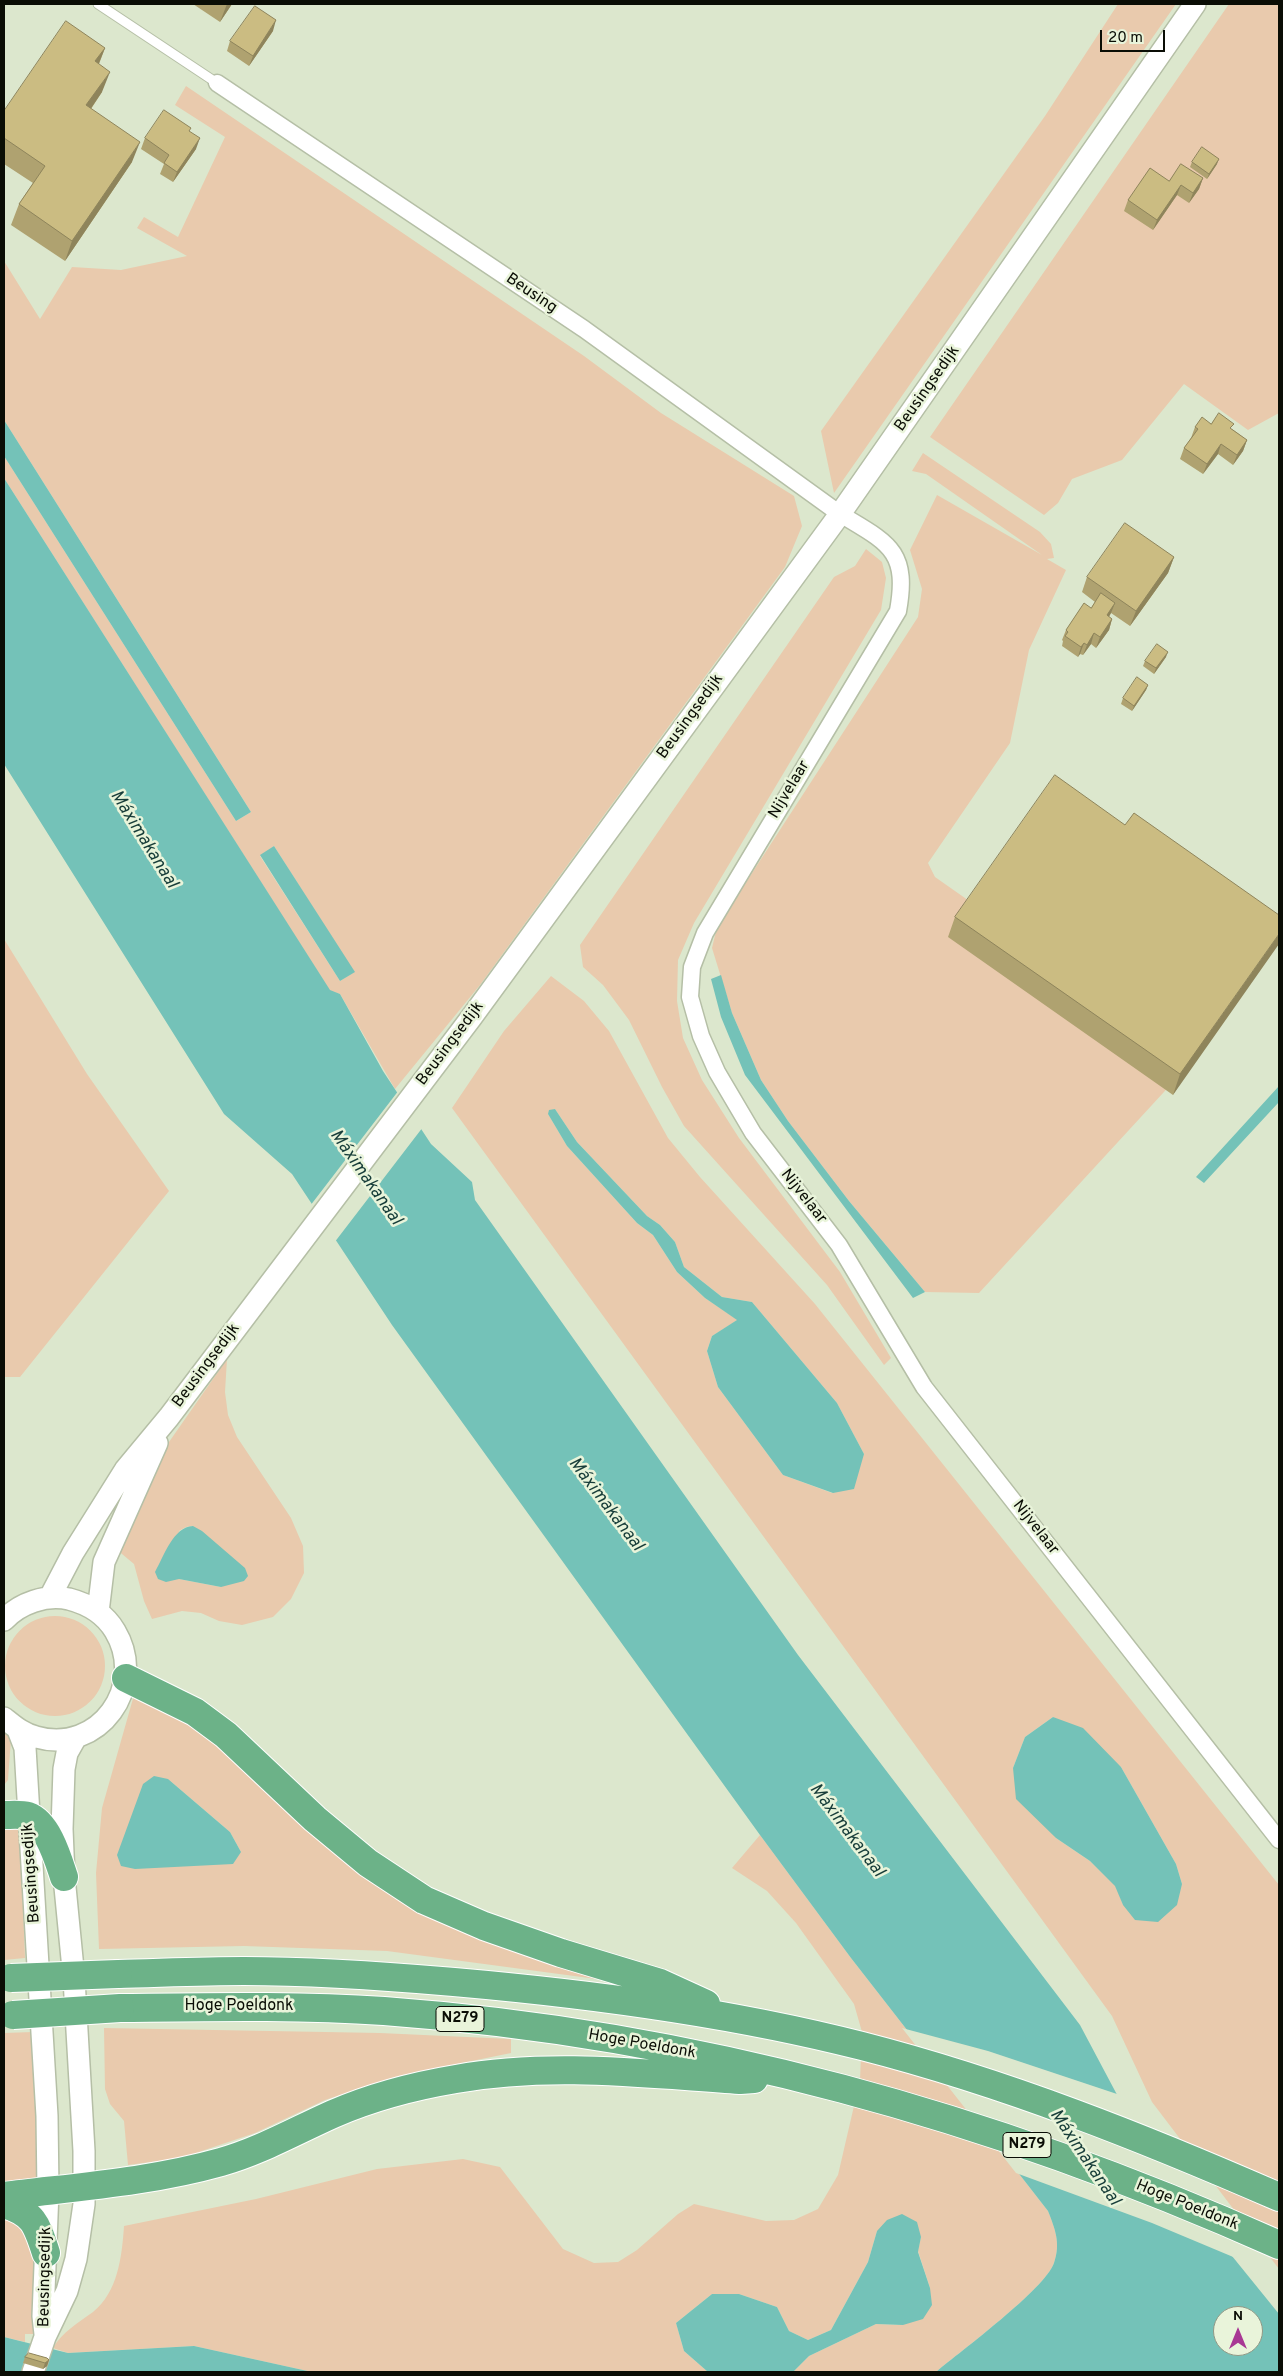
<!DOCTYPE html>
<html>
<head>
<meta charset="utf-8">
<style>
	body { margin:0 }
	#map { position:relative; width:1283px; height:2376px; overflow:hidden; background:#dce7cd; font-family:Overpass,sans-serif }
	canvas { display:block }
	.frame { position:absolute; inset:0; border:5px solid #0a0d05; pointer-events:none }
	.north { position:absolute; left:1213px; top:2306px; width:50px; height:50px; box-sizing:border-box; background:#e9f4da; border:1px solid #909885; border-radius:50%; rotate:0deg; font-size:14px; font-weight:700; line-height:20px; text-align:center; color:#0a0d05 }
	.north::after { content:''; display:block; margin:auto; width:18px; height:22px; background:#a83894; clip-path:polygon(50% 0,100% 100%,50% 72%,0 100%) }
	.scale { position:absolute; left:1100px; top:30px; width:65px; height:22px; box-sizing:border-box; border:2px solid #0a0d05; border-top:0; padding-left:6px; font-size:15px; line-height:18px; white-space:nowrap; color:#0a0d05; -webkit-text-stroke:4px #e9f4da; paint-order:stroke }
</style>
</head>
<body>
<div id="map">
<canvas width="1283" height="2376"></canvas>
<div class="frame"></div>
<div class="north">N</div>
<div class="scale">20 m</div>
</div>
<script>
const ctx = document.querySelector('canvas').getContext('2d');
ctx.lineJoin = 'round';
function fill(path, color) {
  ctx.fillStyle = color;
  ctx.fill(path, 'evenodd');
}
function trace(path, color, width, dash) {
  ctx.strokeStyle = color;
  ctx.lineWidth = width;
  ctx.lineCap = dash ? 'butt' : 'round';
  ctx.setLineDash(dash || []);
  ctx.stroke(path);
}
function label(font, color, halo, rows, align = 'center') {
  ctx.font = font + ' Overpass,sans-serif';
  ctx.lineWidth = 5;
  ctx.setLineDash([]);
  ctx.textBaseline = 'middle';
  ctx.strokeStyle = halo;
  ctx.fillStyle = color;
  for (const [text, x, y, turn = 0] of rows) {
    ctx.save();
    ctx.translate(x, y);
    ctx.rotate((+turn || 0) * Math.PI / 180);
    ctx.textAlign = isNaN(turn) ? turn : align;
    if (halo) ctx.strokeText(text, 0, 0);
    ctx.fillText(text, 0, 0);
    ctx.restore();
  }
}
const green = new Path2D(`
	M1118,4h58l-342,489 -13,-62 224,-315z
	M1229,4h50v409l-31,17 -64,-46 -62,76 -50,19 -14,24 -14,12 -114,-78z
	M186,86l398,270 77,57 133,83 8,30 -17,41 -305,418 -85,104 -55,-95 -10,-3 -326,-513v-22l232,365 15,-9 -247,-392v-159l36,58 32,-52 49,3 66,-14 -50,-28 7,-11 34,20 47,-100 -50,-32zM274,846l80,126 -14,9 -80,-125z
	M923,453l117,79 11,12 3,14 -7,1 19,11 -37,80 -19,93 -82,120 7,14 244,171 -4,32 -196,213 -54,-1 -76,-91 -61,-80 -27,-41 -29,-67 -20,-65 5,-21 201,-310 4,-28 -12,-39 27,-55 105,60 -116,-81 -14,-3z
	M866,549l16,13 4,16 -5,32 -187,313 -16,37 -1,41 6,37 19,42 37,58 101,134 51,86 -7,7 -57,-80 -143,-159 -22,-39 -33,-67 -26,-35 -20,-18 -3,-22 254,-368 21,-11z
	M4,939l83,135 82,117 -149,186h-16z
	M551,976l33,25 25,30 59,107 32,39 115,127 464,581v384l-127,-167 -40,-86 -660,-908 52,-77zM555,1109l22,33 70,74 13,9 15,17 9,25 38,30 30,5 85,101 27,51 -32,39 -49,-18 -65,-88 -11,-36 5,-15 26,-16 -33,-22 -28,-26 -24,-37 -16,-12 -70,-77 -19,-32zM1053,1717l68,50 55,97 6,20 -59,21 -7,-19 -26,-25 -34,-23 -43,-70 12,-31z
	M227,1359l-2,33 3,23 9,22 54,81 12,28 1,27 -13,26 -18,18 -31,8 -23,-4 -18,-8 -19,-2 -30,8 -8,-18 -10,-37 -18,-15 46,-97zM193,1526l28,61 -42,-8v-48l7,-4z
	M5 1666a50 50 0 1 1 100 0a50 50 0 1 1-100 0Z
	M136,1688l35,16 189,163 244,113 -217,-29 -143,-5 -145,3 -3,-76 6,-65zM168,1779l62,53 11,20z
	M4,1731l7,8 -3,41 -4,5z
	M4,1823l16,3 5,132 -21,2z
	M760,1835l91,123 197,253c7,18 13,32 6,52 -9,26 -93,88 -118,109h-143l16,-16 67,-32 27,1 27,-37 -12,-37 3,-14 -44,-6 -9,31 -37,68 -23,10 -19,-9 -12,-24 -38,-13h-27l-36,29 8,28 24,21h-396l-118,-26 -126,7 -15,-5c9,-16 25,-25 40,-36 25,-20 29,-56 31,-86l132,-27 121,-30 86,-10 37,8 63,82 31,14 24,-1 19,-12 41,-36 16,-10 72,17 28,-1 24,-11 20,-34 22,-95 2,-48 -8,-28 -58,-81 -29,-32 -35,-23z
	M104,2028l276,5 131,6v14l-113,23 -73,24 -70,33 -74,25 -53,7 -4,-44 -14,-17 -5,-15z
	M33,2032l6,152 -35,1v-152z
	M4,2215l13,6 20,25 -1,88h-11v8l-21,-5z`);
const water = new Path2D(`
	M4,420l247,392 -15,9 -232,-365z
	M4,478l326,512 10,4 43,77 48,73 41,38 3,18 323,455 282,370 43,81 92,129 64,79v58h-343c25,-21 109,-83 118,-109 7,-20 1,-34 -6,-52l-197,-253 -91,-123 -368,-510 -100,-151 -68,-60 -220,-350zM1223,2316h30v30h-30z
	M274,846l81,126 -15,9 -80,-126z
	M721,975l11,38 29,67 27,41 61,80 76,91 -12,6 -168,-223 -24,-58 -10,-38z
	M1279,1086v16l-75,81 -8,-6z
	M555,1109l22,33 70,74 13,9 15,17 9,25 38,30 30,5 85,101 27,51 -10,35 -21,4 -50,-18 -65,-88 -11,-36 5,-15 25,-16 -32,-22 -28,-26 -24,-37 -16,-12 -70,-77 -19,-32 1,-4z
	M193,1526l9,5 43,37 3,8 -4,5 -23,6 -42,-8 -13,3 -8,-3 -3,-7c9,-16 18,-45 38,-46z
	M1053,1717l30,11 38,39 55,97 6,20 -5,21 -19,17 -23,-2 -12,-15 -8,-19 -25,-25 -34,-23 -40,-39 -3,-31 12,-31z
	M154,1776l14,3 62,53 11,20 -8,12 -98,5 -14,-3 -4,-11 26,-71z
	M902,2214l15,8 4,15 -3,15 12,36 2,17 -9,14 -20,6 -27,-1 -67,32 -16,16h-85l-24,-21 -8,-28 36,-29h27l38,13 12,24 19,9 23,-10 37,-68 9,-31 10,-11z
	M4,2337l64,16 126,-7 118,26h-308z`);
const pier = new Path2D(`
	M399,1090l24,37 -89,116 -24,-37z
	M902,2028l86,23 132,44 97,138 21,26 -86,-36 -136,-50z`);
const service = new Path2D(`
	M98,4l119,79`);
const minor = new Path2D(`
	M217,83l367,246 256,185c48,29 69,36 58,97l-193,322 -13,34 -2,30 11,39 16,36 36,61 86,112 85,142 355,453`);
const tertiary = new Path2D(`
	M50,1597l23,-44 52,-83 44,-53 302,-399 369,-504 355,-510
	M98,1612l6,-50 53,-119
	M4,1620c16,-17 42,-26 65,-21 19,5 36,15 46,32 33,55 -16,124 -79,106 -13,-3 -22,-11 -32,-19
	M18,1730l7,18 22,368 1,75 -5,125 2,18
	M33,2372l12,-35 22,-46 9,-32 8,-55v-53l-10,-172 -10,-102 -2,-48 2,-60 3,-16 9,-16`);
const trunk = new Path2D(`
	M126,1678l69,34 31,23 89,84 53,44 56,37 60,26 77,27 99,30 46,21
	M4,1815c7,0 17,-1 24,1 20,7 30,43 36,61
	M118,1974c42,-1 84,-3 126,-3 70,0 140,5 210,11 137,12 275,30 408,64 144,37 282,92 417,151
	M120,2008c88,-1 176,-3 264,3 314,23 609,106 895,234
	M4,2196c72,-9 146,-14 217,-34 39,-11 74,-31 112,-48 39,-17 81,-28 123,-35 95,-17 190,-5 284,1l14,-1
	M4,2204c30,9 33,21 42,49`);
const trunkBridge = new Path2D(`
	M11,1978l107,-4
	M13,2015l107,-7`);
const wall = new Path2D(`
	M193,4h39l-12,18z
	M273,31l-24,35 -22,-15 3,-10z
	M105,48l-6,16 3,28 -11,17 41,53 -67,99 -54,-36 8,-21 14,-21 -29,-19v-53z
	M189,131l7,18 -23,33 -13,-8 4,-10 -23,-15 4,-11z
	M1192,162l25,2 -10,15 -17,-12z
	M1203,178l-4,11 -10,14 -12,-8 -24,35 -29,-19 4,-11 41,-19z
	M1211,424l21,5 15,11 -4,11 -10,14 -15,-11 -15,20 -23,-15 4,-11 7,-10 4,-11z
	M1174,557l-6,16 -38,53 -19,-13 -2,4 3,2 -3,11 -13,18 -5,-4 -8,11 -3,-1 -2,3 -16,-11 1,-5 -1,-1 4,-10 25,-22 4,-6 -13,-10 5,-15z
	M1166,657l-12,17 -11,-8 2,-5z
	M1148,685l-2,5 -14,21 -11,-7 2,-6z
	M1279,915l-106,180 -225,-158 7,-20z
	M25,2357l24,3 -2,6 -4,3 -20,-6z`);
const shadedWall = new Path2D(`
	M227,4h5l-12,18z
	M276,20l-3,11 -24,35 4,-10z
	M105,48l-8,20 -2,-7z
	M110,72l-8,20 -23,34 7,-21z
	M200,138l-4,11 -23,33 4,-10z
	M140,142l-8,20 -67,99 7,-20z
	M1219,159l-2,5 -10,15 2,-5z
	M1203,178l-4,11 -10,14 4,-10z
	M1181,185l-4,10 -24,35 4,-10z
	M1247,440l-4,11 -10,14 4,-10z
	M1221,444l-3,10 -15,20 4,-10z
	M1174,557l-6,16 -38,53 6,-15z
	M1115,603l-4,10 -8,13 4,-11z
	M1112,619l-3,11 -13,18 4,-11z
	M1094,633l-3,11 -8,11 4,-10z
	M1084,643l-4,11 -2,3 3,-10z
	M1168,652l-2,5 -12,17 2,-6z
	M1148,685l-2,5 -14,21 2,-5z
	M1279,934v10l-106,151 7,-21z
	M49,2360l-2,6 -4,3 2,-6z`);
const building = new Path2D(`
	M255,6l21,14 -23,36 -23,-15z
	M66,21l39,27 -10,13 15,11 -24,33 54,37 -68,99 -53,-37 26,-38 -41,-28v-27z
	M164,110l27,18 -2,3 11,7 -23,34 -13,-9 5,-8 -24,-17z
	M1202,147l17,12 -10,15 -17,-12z
	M1181,164l22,14 -10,15 -12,-8 -24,35 -29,-20 22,-32 19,13z
	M1219,413l15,11 -4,4 17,12 -10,15 -16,-11 -14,20 -23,-16 14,-19 -3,-2 7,-10 9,7z
	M1125,523l49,34 -38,54 -49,-34z
	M1101,593l14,10 -8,12 5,4 -12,18 -6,-4 -7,12 -3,-2 -3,4 -16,-11 3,-4 -2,-2 18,-27 7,5z
	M1157,644l11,8 -12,16 -11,-7z
	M1137,677l11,8 -14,21 -11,-8z
	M1055,775l70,50 9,-12 145,102v19l-99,140 -225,-157z
	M29,2353l18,5 2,2 -4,3 -20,-6z`);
const shields = [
	[460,2019,48],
	[1027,2145,48]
];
const shieldNames = [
	["N279",460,2019],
	["N279",1027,2145]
];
const streetNames = [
	["Beusing",531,294,34],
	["Beusingsedijk",928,389,-55],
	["Beusingsedijk",691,717,-54],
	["Nijvelaar",790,790,-59],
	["Beusingsedijk",451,1044,-53],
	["Nijvelaar",803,1197,52],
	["Beusingsedijk",207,1366,-53],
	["Nijvelaar",1035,1528,52],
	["Beusingsedijk",32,1873,-94],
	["Hoge Poeldonk",239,2007],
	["Hoge Poeldonk",642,2045,10],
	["Hoge Poeldonk",1187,2206,22],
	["Beusingsedijk",46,2277,-89]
];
const waterNames = [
	["Máximakanaal",143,840,58],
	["Máximakanaal",365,1178,55],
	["Máximakanaal",605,1505,53],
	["Máximakanaal",846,1831,53],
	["Máximakanaal",1084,2158,56]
];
fill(green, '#e9caad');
fill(water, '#74c2b8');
fill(pier, '#dce7cd');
trace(service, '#b5bfa6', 11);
trace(minor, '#b5bfa6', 19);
trace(tertiary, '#b5bfa6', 24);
trace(trunk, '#fff', 30);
trace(service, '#fff', 9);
trace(minor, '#fff', 16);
trace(tertiary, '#fff', 21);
trace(trunk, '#6cb288', 28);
trace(trunkBridge, '#fff', 30, []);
trace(trunkBridge, '#6cb288', 28);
fill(wall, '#afa270');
fill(shadedWall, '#8e845b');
fill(building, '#cbbc82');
trace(building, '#8e845b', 1);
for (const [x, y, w] of shields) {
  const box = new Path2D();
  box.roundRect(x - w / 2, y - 12.5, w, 25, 4);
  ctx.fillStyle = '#e9f4da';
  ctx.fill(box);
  trace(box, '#0a0d05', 1);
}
label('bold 15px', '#0a0d05', null, shieldNames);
label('16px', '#0a0d05', '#e9f4da', streetNames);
label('italic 18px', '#173d39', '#e9f4da', waterNames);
</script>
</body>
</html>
